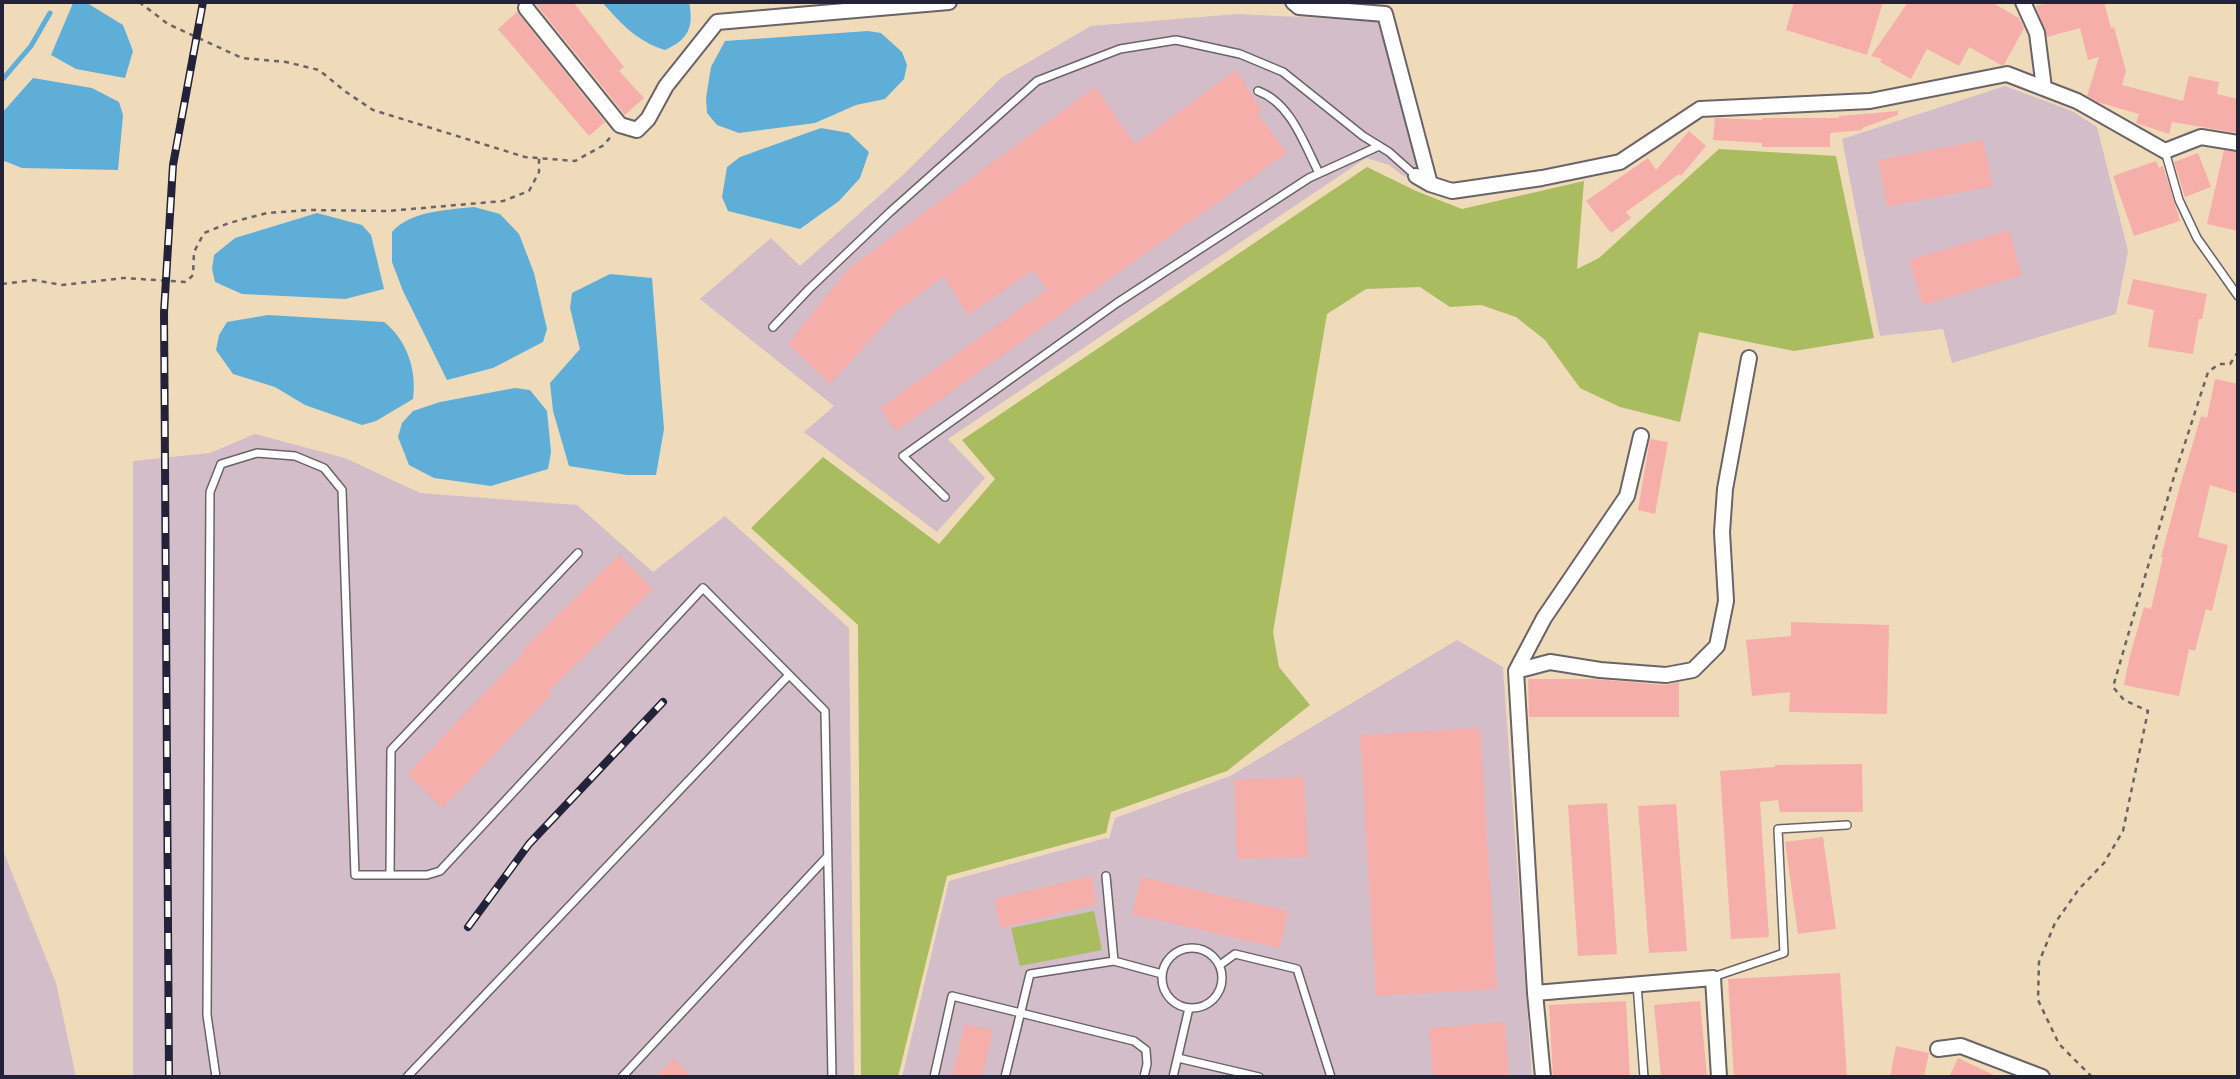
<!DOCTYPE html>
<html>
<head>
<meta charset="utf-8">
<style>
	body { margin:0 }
	#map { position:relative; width:2240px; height:1079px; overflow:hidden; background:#efdbb9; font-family:"Libre Bodoni",serif }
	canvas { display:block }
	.frame { position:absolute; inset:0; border:4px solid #22223b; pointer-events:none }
</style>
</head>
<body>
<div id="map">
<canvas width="2240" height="1079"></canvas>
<div class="frame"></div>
</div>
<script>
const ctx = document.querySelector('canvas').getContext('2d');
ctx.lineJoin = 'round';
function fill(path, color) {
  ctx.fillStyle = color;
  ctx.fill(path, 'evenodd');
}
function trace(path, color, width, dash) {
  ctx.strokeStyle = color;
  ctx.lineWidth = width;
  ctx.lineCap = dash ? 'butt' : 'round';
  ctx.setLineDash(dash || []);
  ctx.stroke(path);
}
const industrial = new Path2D(`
	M1237,14l146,7 44,153 -22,3 -16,-12 -23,-7 -418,281 37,39 -48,54 -133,-100 30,-26 -134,-107 71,-61 29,28 104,-92 97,-96 90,-52z
	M2005,86l67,25 25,16 31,124 -12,63 -164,49 -9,-34 -63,7 -38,-197z
	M255,434l90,24 75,35 157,12 76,67 72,-56 124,112 5,449h-721v-616l77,-8z
	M1457,640l46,27 29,410h-630l47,-196 157,-43 3,1 6,-21 115,-42z
	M2,848l54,135 20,94h-74z`);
const green = new Path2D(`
	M1719,149l117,7 38,182 -80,13 -95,-19 -19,90 -60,-15 -40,-19 -35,-48 -29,-23 -35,-12 -31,2 -30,-20 -54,2 -39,25 -54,318 6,35 31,38 -83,66 -116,41 -5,21 -159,43 -49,201h-37l-3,-452 -107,-97 72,-71 116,87 56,-65 -33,-39 405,-273 49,24 46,18 122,-28 -7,88 22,-11z
	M1094,911l8,39 -82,16 -9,-38z`);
const water = new Path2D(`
	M602,2h87c5,25 0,37 -24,48 -27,-8 -45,-27 -63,-48z
	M73,3h14l36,22 10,26 -8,27 -49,-9 -25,-14z
	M868,31l13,2 21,19 5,13 -3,14 -19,20 -29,6 -41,18 -76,10 -22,-8 -10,-12 -1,-15 5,-31 14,-26z
	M33,78l59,10 27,14 4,13 -5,55 -96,-2 -20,-8v-47z
	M821,128l28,5 20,19 -9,26 -21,23 -39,28 -72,-18 -6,-14 5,-30 13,-10z
	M474,207l26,7 19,20 15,39 13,56 -4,13 -50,26 -46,12 -44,-89 -11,-29v-30c18,-21 54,-22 82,-25z
	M317,213l45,12 9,10 13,54 -39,10 -103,-5 -27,-12 -3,-13 2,-14 21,-17z
	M610,274l42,4 12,151 -8,46h-29l-58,-9 -16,-55 -3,-28 30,-34 -10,-41 2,-15z
	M268,315l116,7c23,18 33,48 29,77l-37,22 -14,4 -57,-20 -30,-18 -42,-13 -17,-24 3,-15 8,-13z
	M515,388l15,2 17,21 4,41 -3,17 -57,17 -57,-8 -25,-13 -11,-28 4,-14 11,-12 27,-9z`);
const stream = new Path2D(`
	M2,80l29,-34 19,-33`);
const building = new Path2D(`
	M537,2h36l51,65 -5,4 25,27 -19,17 -90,-112z
	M1794,2h89l-16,53 -81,-25z
	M1908,2h83l28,16 5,10 -20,37h-3l-32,-18 -10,19 -32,-17 -16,30 -31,-17 2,-3 -11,-3z
	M2052,2h52l7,26 3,-1 12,44 -4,14 61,16 6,-25 30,6 -2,12 21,5v34l-66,-11 -3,12 -33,-11 3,-9 -42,-12 -10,-6 12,-39 -11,3 -8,-32 -33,9 -11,-31z
	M517,12l88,110 -16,14 -91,-107z
	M1236,70l26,41 -4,3 29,39 -391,278 -16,-23 167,-118 -14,-20 -65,45 -24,-39 -48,36 -66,72 -42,-40 60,-75 247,-182 40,57z
	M1898,111v4l-36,13 1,2 -33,3v14h-68v-4l-49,-3 2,-22 47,2v-2h77v-2z
	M1689,131l17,15 -25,30 -2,-2 -53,38 5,6 -20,15 -25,-32 62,-43 8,12z
	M1983,140l10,46 -106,21 -9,-47z
	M2224,150l14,2v79l-31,-7z
	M2198,153l13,34 -26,10 -11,-35z
	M2156,161l3,7 4,-2 17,55 -46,15 -21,-60z
	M2009,230l13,45 -99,30 -14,-45z
	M2133,279l74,15 -5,25h-3l-6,35 -45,-7 6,-37 -27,-6z
	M2215,379l23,5v99l-2,10 -26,-8 -12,52 30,8 -16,66 -6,-2 -11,42 -6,-2 -10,47 -55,-11 5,-26 15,-52 7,2 12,-51 -2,-1 19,-71 21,-70 6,2z
	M1650,439l18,3 -13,72 -17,-4z
	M619,555l34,34 -104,102 3,3 -109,114 -36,-34 116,-121 -2,-2z
	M1791,622l98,3 -2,89 -98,-2 1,-20 -38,4 -6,-56 45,-4z
	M1528,679h65l72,6 14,-3v35h-150z
	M1480,728l17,261 -121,7 -16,-261z
	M1862,764l1,48h-83l-2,-12 -18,2 9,135 -38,2 -11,-168 55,-4v-2z
	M1304,777l4,80 -71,2 -3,-79z
	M1607,803l10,151 -39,2 -10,-151z
	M1676,804l11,147 -38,2 -11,-147z
	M1823,837l13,92 -38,5 -13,-92z
	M1091,876l6,28 -96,24 -7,-29z
	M1141,877l147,34 -8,37 -148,-34z
	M1840,973l7,104h-113l-6,-98z
	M1626,1001l4,76h-77l-4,-72z
	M1700,1001l7,76h-46l-7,-72z
	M1505,1022l4,55h-76l-4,-49z
	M965,1024l28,6 -11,47h-30z
	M1896,1046l33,7 -5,24h-34z
	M1958,1058l40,19h-49z
	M673,1059l19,18h-37z`);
const path = new Path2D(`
	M139,2l29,22 74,34 44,4 33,8 27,22 27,18 152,47 50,4 29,-16 8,-10
	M2,284l32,-4 28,5 62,-7 62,4 7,-7 1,-23 10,-19 25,-10 38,-10 43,-3 78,1 115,-10 26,-10 10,-19v-15
	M2092,1077l-33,-33 -21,-44 1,-38 16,-39 24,-34 25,-26 19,-32 25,-120 -24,-11 -11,-13 60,-207 35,-108 11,-8h11l8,-12`);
const lane = new Path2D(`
	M1258,91c33,12 46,53 61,82
	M2165,151l14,49 18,38 41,58
	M773,327l36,-38 81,-77 147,-131 83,-32 56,-9 64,14 43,18 80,64 26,16 27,24
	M945,497l-42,-41 214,-153 192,-125 70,-32
	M390,875l1,-125 187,-197
	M1106,876l8,85
	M1162 978a30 30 0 1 1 60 0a30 30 0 1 1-60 0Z
	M1220,965l15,-11 62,15 34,108
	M1713,977l71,-24 -6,-124 69,-4
	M1637,984l7,93
	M1178,1058l81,19
	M216,1077l-9,-62 3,-523 11,-28 36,-11 38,3 29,12 18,22 13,385h72l13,-4 263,-283 122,123 7,366
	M407,1077l382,-402
	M622,1077l205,-220
	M934,1077l18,-81 182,45 12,9 1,14 -3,13
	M1005,1077l25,-103 84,-13 48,13
	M1173,1077l16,-69`);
const street = new Path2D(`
	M1293,2l6,5 86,7 45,170
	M2023,2l14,31 7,55
	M526,8l94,117 17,5 11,-11 18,-33 51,-64 232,-20
	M1416,176l14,8 22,7 90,-13 78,-16 80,-53 170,-8 137,-27 70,27 88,50 36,-14 37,6
	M1516,671l34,-9 50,8 66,5 27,-5 24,-24 9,-45 -4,-69 3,-43 24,-131
	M1535,993l-19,-322 28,-53 83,-122 14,-60
	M1938,1049l23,-3 81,31
	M1543,1077l-8,-84 178,-15 6,99`);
const rail = new Path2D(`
	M468,927l61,-83 134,-142
	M169,1077l-5,-765 9,-147 30,-163`);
fill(industrial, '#d2bdc8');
fill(green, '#a9bc60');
fill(water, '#5eaed8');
trace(stream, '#5eaed8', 5);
fill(building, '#f6aeaa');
trace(lane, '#6a6367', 10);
trace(street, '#6a6367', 18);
trace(path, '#6a6367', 2.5, [5, 5]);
trace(lane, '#fff', 7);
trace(street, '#fff', 14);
trace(rail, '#22223b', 8);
trace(rail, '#fdfcf7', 5, [16]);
</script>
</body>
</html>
